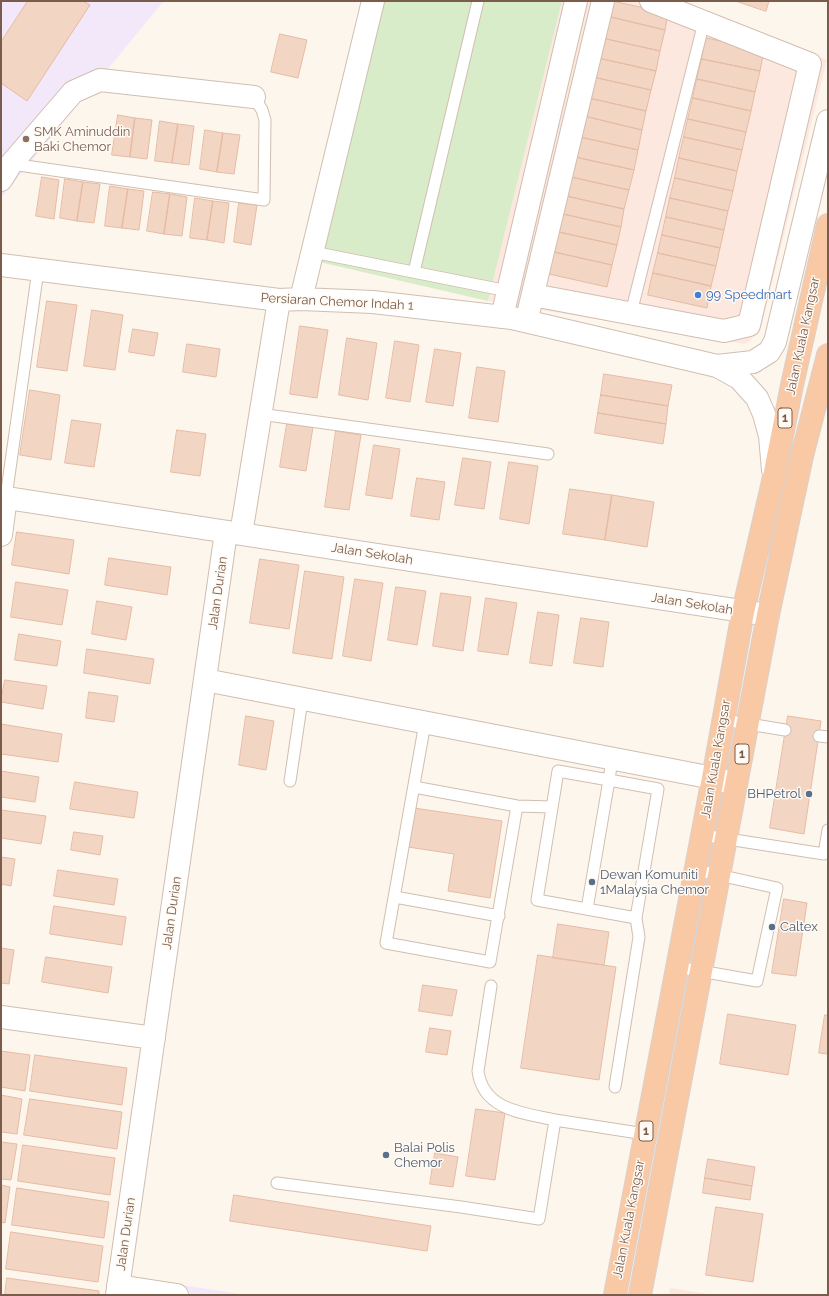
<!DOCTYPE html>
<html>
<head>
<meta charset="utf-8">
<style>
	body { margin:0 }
	#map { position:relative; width:829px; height:1296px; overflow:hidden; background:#fdf6ec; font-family:Raleway,sans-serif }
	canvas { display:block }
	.frame { position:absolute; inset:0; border:2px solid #7a5c4d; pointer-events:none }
</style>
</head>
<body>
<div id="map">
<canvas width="829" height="1296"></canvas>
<div class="frame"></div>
</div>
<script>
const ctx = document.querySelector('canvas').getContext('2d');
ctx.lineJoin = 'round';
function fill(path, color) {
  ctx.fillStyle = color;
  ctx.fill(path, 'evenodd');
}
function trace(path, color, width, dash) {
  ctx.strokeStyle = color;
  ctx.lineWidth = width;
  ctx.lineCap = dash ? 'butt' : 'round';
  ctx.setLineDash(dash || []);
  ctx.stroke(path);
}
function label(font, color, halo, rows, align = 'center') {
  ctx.font = font + ' Raleway,sans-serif';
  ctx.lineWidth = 3;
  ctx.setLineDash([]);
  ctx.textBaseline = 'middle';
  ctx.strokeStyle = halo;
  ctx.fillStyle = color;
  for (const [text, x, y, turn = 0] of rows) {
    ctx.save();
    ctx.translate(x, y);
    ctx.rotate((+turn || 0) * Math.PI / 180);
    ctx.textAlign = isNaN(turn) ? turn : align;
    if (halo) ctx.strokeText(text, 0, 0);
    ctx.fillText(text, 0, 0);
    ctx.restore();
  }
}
const commercial = new Path2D(`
	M562,1h109l156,59 -67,272 -15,12 -257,-43z
	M670,1288l45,7h-46z`);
const education = new Path2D(`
	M1,1h163l-163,197z
	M124,1276l123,19h-126z`);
const green = new Path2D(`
	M361,1h201l-74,300 -186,-43z`);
const building = new Path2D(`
	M28,1h55l7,4 -63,96 -26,-18v-41z
	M612,1l56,12 -3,17 -58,-14z
	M736,1h33l-3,10z
	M607,16l58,14 -5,21 -58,-13z
	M280,34l27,6 -9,38 -27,-6z
	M602,38l58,13 -4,20 -58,-13z
	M706,38l58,12 -4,21 -58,-12z
	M598,58l58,13 -5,19 -58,-13z
	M702,59l58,12 -5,21 -58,-13z
	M593,77l58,13 -5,21 -57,-13z
	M697,79l58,13 -4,19 -58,-13z
	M589,98l57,13 -4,19 -58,-14z
	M693,98l58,13 -5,21 -58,-13z
	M118,115l17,3 -5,39 -18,-2z
	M584,116l58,14 -4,20 -58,-13z
	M135,118l17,2 -5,39 -17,-2z
	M688,119l58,13 -4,18 -58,-13z
	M160,121l18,3 -6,39 -17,-2z
	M178,124l16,2 -5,39 -17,-2z
	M205,130l18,3 -6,39 -17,-3z
	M223,133l17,2 -6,39 -17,-2z
	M580,137l58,13 -4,20 -59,-13z
	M684,137l58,13 -5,21 -58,-13z
	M575,157l59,13 -5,20 -58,-13z
	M679,158l58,13 -4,20 -58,-13z
	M42,177l17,3 -5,39 -18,-3z
	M571,177l58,13 -5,19 -58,-13z
	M675,178l58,13 -5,20 -58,-13z
	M65,179l18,3 -6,39 -17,-3z
	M83,182l17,2 -6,39 -17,-2z
	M110,186l18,3 -6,39 -17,-2z
	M128,189l16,2 -5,39 -17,-2z
	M153,192l17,2 -6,40 -17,-3z
	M170,194l17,3 -5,39 -18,-2z
	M566,196l58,13 -3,18 -58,-13z
	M195,198l18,3 -6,39 -17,-2z
	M670,198l58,13 -4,19 -58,-13z
	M213,201l16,2 -5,40 -17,-3z
	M239,203l18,2 -6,40 -17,-3z
	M563,214l58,13 -4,18 -58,-13z
	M666,217l58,13 -4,18 -58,-13z
	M559,232l58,13 -5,20 -58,-13z
	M662,235l58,13 -4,18 -58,-13z
	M554,252l58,13 -5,22 -58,-13z
	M658,253l58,13 -5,20 -58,-13z
	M653,273l58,13 -4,22 -59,-13z
	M47,301l30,4 -10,66 -30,-4z
	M92,310l31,5 -8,55 -31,-4z
	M300,326l28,4 -11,68 -27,-4z
	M133,329l25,4 -4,23 -25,-4z
	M347,338l30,5 -9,57 -29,-5z
	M395,341l24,4 -9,57 -24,-4z
	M187,344l33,5 -4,28 -33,-5z
	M435,349l26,4 -8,53 -27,-4z
	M477,367l28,4 -7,51 -29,-4z
	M604,374l68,11 -4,21 -67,-11z
	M30,390l30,5 -9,65 -31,-5z
	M601,395l67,11 -2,18 -68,-11z
	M598,413l68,11 -3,20 -68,-11z
	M72,420l29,4 -7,43 -29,-4z
	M287,424l26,3 -7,44 -26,-4z
	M177,430l29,4 -6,42 -29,-4z
	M336,431l25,4 -12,75 -24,-3z
	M374,445l26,4 -8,50 -26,-4z
	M463,458l28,4 -7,47 -29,-4z
	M509,462l29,4 -9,58 -29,-5z
	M417,478l28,4 -6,38 -28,-4z
	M570,489l42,6 -7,45 -42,-6z
	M612,495l42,7 -7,45 -42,-7z
	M17,532l57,8 -5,34 -57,-9z
	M109,558l62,9 -4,28 -62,-10z
	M260,559l39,6 -10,64 -39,-6z
	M305,571l39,6 -12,82 -39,-6z
	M355,579l28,4 -12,78 -28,-5z
	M16,582l52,8 -6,35 -51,-8z
	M396,587l30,4 -9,54 -29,-5z
	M441,593l30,4 -8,54 -30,-5z
	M486,598l31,5 -9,52 -30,-4z
	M97,601l35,6 -6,33 -34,-6z
	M538,612l21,3 -7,51 -22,-3z
	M581,618l28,4 -6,45 -29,-4z
	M19,634l42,7 -4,25 -42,-6z
	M87,649l67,10 -4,25 -66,-11z
	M5,680l42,6 -4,23 -42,-7z
	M89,692l29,4 -4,26 -28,-4z
	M246,716l28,5 -8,49 -27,-5z
	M788,716l33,5 -17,113 -34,-6z
	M1,724l61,10 -4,28 -57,-8z
	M1,771l38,6 -4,25 -34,-5z
	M75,782l63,10 -4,26 -64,-9z
	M414,808l88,13 -12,77 -42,-7 6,-37 -46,-7z
	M1,810l45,6 -5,28 -40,-6z
	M74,832l29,4 -3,19 -29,-5z
	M1,857l14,2 -4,27 -10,-2z
	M58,870l60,9 -4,26 -60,-9z
	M784,899l23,4 -11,73 -24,-3z
	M54,906l72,11 -4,28 -72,-11z
	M558,924l51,8 -5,33 -51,-7z
	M1,948l13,2 -5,34 -8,-1z
	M538,955l78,12 -17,113 -78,-12z
	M46,957l66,10 -4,26 -66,-11z
	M423,985l34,5 -5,26 -33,-5z
	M728,1014l68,11 -8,50 -68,-11z
	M825,1015h3v39l-9,-1z
	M430,1028l21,3 -4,24 -21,-3z
	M1,1051l29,4 -5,36 -24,-4z
	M35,1055l92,13 -5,37 -92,-14z
	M1,1095l21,4 -5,35 -16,-2z
	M30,1099l92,13 -5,37 -93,-14z
	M476,1109l29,4 -10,67 -29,-4z
	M1,1142l16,2 -6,36 -10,-1z
	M23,1145l92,13 -5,37 -92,-14z
	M435,1153l23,4 -5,30 -23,-3z
	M708,1159l47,8 -3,19 -47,-8z
	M705,1178l47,8 -2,14 -47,-7z
	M1,1185l9,2 -5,36 -4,-1z
	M17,1188l92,14 -5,36 -92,-13z
	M234,1195l197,31 -4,25 -197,-30z
	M716,1207l47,7 -10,68 -47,-7z
	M11,1232l92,14 -5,36 -92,-13z
	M7,1278l92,13v4h-94z`);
const service = new Path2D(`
	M11,164l253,36 1,-80 -3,-10 -8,-13
	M313,252l195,39
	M414,272l64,-271
	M631,313l73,-291
	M260,414l288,40
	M6,497l32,-227
	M724,720l61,10
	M425,723l-39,220 104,19 27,-156
	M819,736l9,1
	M612,759l-3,21 49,9 -22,129 3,19 -24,150
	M290,781l12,-81
	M414,787l103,19 35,1
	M702,835l122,19 4,-24
	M395,897l104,19
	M587,909l22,-129 -51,-9 -21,129 99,18
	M677,967l80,14 20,-93 -81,-18
	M491,986l-13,85c5,39 45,42 77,49
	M277,1183l184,24 78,12 16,-99 90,14`);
const minor = new Path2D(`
	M1,180l10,-16 62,-72 27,-12 154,17
	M1,265l278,35 22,-1 72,3 139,16 205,48 22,12 18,20 7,16 6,22 3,34
	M533,295l191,36 25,-6 61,-261 -159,-63
	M301,299l72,-298
	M529,310l74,-309
	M502,317l74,-316
	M717,366l36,-4 16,-10 6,-10 53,-221
	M1,497l767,118
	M241,534l38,-234
	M1,535l5,-38
	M205,680l508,98 23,6
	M1,1017l153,21
	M118,1286l59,9
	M117,1295l109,-763`);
const trunk = new Path2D(`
	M615,1295l98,-517 30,-166 31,-135 18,-92 36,-160
	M640,1295l128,-680 34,-159 26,-101`);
const markers = [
	[26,139,4,"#8d6e63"],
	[698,295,4,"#3f7fe0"],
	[809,794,4,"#5c6f8a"],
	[592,882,4,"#5c6f8a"],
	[772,927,4,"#5c6f8a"],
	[386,1155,4,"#5c6f8a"]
];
const shields = [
	[785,418,14],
	[742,754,14],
	[646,1131,14]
];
const shieldNames = [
	["1",785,418],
	["1",742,754],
	["1",646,1131]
];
const educationNames = [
	["SMK Aminuddin",34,132],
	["Baki Chemor",34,147]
];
const shopNames = [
	["99 Speedmart",706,295]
];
const streetNames = [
	["Persiaran Chemor Indah 1",337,302,3],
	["Jalan Kuala Kangsar",803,336,-78],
	["Jalan Sekolah",372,554,9],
	["Jalan Durian",218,593,-82],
	["Jalan Sekolah",692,604,9],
	["Jalan Kuala Kangsar",716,759,-80],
	["Jalan Durian",172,913,-82],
	["Jalan Kuala Kangsar",629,1219,-79],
	["Jalan Durian",126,1234,-82]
];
const serviceNames = [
	["BHPetrol",801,794,"right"],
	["Dewan Komuniti",600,875],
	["1Malaysia Chemor",600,890],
	["Caltex",780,927],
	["Balai Polis",394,1148],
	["Chemor",394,1163]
];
fill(commercial, '#fde8e0');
fill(education, '#f3e8fa');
fill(green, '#d8ecc9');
fill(building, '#f3d5c3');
trace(building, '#e6bba3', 1);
trace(service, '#d1beb0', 13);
trace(minor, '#d1beb0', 24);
trace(trunk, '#dad1cd', 24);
trace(service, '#fff', 11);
trace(minor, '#fff', 22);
trace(trunk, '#f9c8a4', 22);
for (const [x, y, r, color] of markers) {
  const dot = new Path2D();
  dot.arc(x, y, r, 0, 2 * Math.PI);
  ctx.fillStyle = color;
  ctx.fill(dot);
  trace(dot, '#fffaf3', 1.5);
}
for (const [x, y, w] of shields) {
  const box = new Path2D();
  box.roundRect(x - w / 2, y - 10, w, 20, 3);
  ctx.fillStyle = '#fffaf3';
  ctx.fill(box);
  trace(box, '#7a5c4d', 1);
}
label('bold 12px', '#7a5c4d', null, shieldNames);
label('13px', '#785e54', '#fffaf3', educationNames, 'left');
label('13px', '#366cbe', '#fffaf3', shopNames, 'left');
label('13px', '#7a5c4d', '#fffaf3', streetNames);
label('13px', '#4e5e75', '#fffaf3', serviceNames, 'left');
</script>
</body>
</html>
